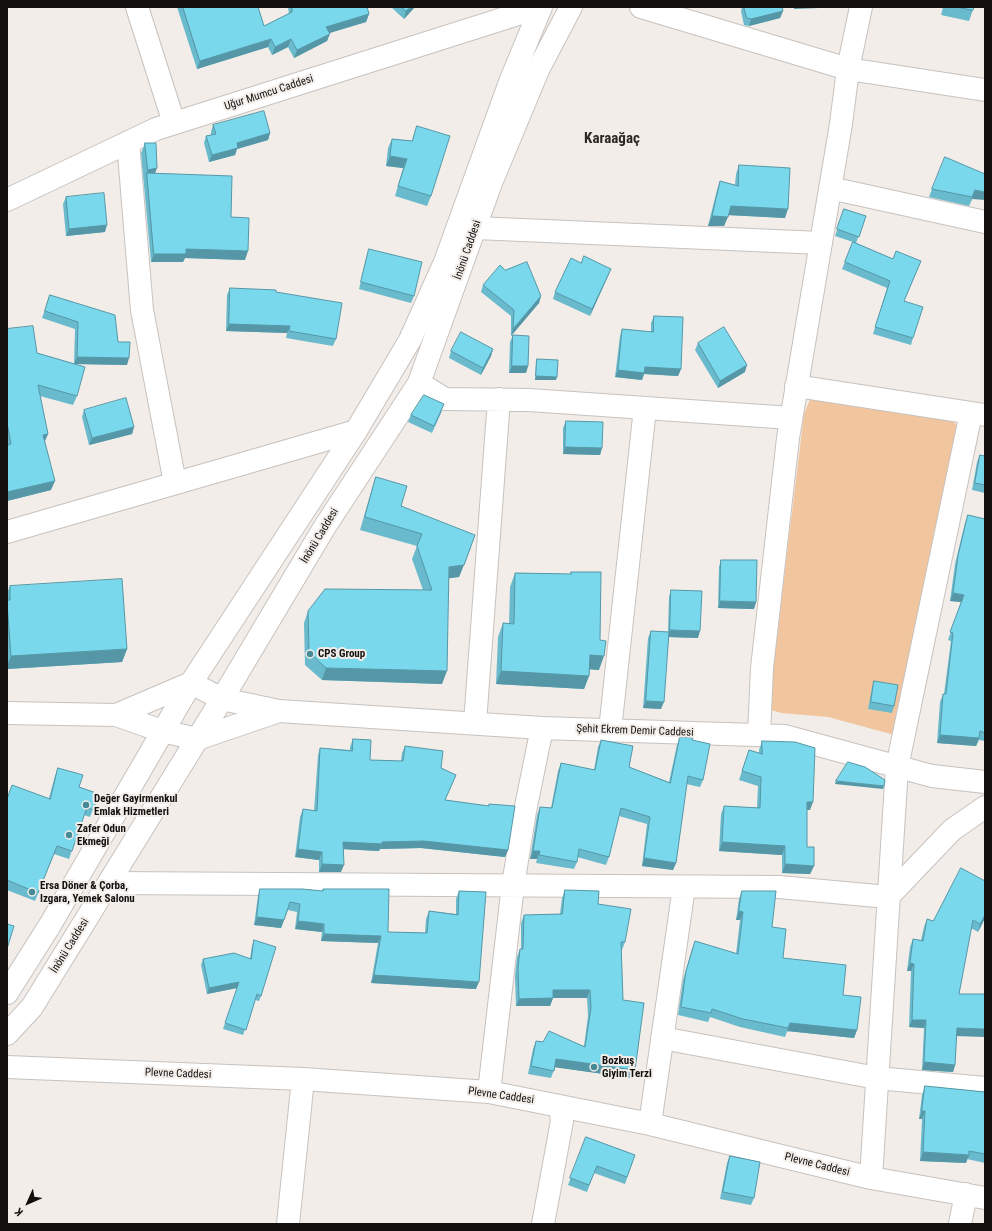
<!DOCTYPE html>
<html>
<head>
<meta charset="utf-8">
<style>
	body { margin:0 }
	#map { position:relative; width:992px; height:1231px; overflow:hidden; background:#f2ede8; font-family:"Roboto Condensed",sans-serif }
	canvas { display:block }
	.frame { position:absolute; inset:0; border:8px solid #12100f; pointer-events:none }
	.north { position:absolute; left:8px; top:1183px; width:40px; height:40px; -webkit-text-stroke:3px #f2ede8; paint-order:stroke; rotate:225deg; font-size:11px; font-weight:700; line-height:16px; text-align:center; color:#12100f }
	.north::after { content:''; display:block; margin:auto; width:14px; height:18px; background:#12100f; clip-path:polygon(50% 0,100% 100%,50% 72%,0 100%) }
</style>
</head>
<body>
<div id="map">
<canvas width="992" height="1231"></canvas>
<div class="frame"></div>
<div class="north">K</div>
</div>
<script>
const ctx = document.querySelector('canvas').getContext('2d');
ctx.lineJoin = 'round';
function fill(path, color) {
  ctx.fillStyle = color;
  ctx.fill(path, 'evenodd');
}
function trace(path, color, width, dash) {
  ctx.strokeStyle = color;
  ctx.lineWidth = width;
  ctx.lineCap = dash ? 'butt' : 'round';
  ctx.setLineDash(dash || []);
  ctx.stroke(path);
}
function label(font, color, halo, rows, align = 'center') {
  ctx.font = font + ' "Roboto Condensed",sans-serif';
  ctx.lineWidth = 4;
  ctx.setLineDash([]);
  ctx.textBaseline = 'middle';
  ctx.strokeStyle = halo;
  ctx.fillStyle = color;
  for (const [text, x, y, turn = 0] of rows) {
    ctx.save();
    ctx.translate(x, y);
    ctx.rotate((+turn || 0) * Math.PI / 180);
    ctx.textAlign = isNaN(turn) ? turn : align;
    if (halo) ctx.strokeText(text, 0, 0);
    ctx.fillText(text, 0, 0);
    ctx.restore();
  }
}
const green = new Path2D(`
	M811,397l138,20 10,11 -61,308 -70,-19 -47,-4 -13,-4 36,-295z`);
const minor = new Path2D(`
	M137,7l37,116
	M641,7l207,62 137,21
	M128,142l14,168 33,173
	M830,188l155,34
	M7,200l149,-71 384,-122
	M476,228l345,15
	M419,383l26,16 84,1 262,18
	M796,386l189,29
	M7,532l349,-101
	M191,683l31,16 57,12 -82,28 -35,-8 -46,-16z
	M279,711l263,17 243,8 147,40 53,6
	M7,713l109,2
	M475,723l24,-324
	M610,730l35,-322
	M759,735l3,-67 26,-230 53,-314 7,-55 13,-62
	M110,883l669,4 109,10 64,-67 33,-23
	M662,1038l215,40 108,10
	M7,1067l296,12 186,13 161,32 221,54 114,20
	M489,1092l24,-207 12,-74 17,-83
	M650,1124l34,-237
	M871,1178l26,-411 74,-354
	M288,1224l15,-145
	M543,1224l19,-103 -2,-15
	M960,1224l6,-30`);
const major = new Path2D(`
	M7,993l43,-68 141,-242 165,-252 54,-91 35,-78 65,-180 31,-75
	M7,1034l25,-27 190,-308 102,-171 95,-145 72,-200 47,-113 33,-63`);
const wall = new Path2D(`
	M177,7h81l6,19 25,-12 -1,-7h79l2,7 -3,8 -37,11 -2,8 -33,17 -6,-11 -16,8 -4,-8 -71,22z
	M391,7h24l-11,12z
	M742,7h40l1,4 -3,7 -31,8 -5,-1 -3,-14z
	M943,7h31l-5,14 -28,-6z
	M213,125l57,8 -2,7 -31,9 -2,6 -26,7 -5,-19 2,-7 5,-1v-3z
	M417,126l14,70 -4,10 -32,-10 8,-28 -17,-2 2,-18 4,-9 20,2z
	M145,143l12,25 -2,5 76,44 14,43 -60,-2 -2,4h-32l-10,-109z
	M739,165l46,53 -57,-3 -4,11h-16l9,-36 3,-9 15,4 1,-11z
	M985,174l-13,25 -3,7 -40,-9 3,-8z
	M66,197l39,35 -39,4 -3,-32z
	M844,209l22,7 -10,27 37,16 25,9 -14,33 9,37 -2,7 -38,-11 14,-46 -45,-19 11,-27 -18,-6z
	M369,249l45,47 -3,7 -52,-14 8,-33z
	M581,263l30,6 -3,7 -18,40 -37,-17 2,-7z
	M505,270l36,26 -2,7 -28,33v-20l-30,-24 2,-7z
	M230,288l106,51 -3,7 -47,-8 1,-5 -61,-2 1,-36z
	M50,295l68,47 9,23 -53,-1 3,32 -4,9 -33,-9 8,38 -3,7 6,49 -44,11v-172l30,24 37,11 1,-35 -33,-11z
	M654,316l27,53 -3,7 -34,-2 -2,6 -27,-3 5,-41 2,-7 29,3v-9z
	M513,335l15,31 -2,7h-17l1,-31z
	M698,343l47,29 -27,16 -23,-38z
	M493,349l-2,7 -10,19 -32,-17 2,-7z
	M537,359l19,21h-21l1,-17z
	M84,410l50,17 -2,7 -43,11 -7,-28z
	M442,411l-10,22 -24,-11 3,-7z
	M566,421l36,27 -2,7 -37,-1v-26z
	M980,455l5,1v37l-13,-3 5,-28z
	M376,477l25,29 70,41 -12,30 -10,1 -7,106 -120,-4 -17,-15 -1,-42 4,-12 115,-21 -11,-31 5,-13 -57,-16 12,-41z
	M968,515l17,4v222l-6,-1 -3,6 -39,-3 3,-41 3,-8h1l7,-53 -3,-1 13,-38 -11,-1 5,-37 10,-41z
	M721,560l35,42 -2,7 -36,-1 1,-41z
	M571,572l28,98 -9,-1 -1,7 -5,13 -88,-5 2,-47 5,-14 6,1 1,-37 5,-14 55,1z
	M10,586l117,63 -5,13 -115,7v-76z
	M671,590l27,48 -29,-1 -8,72 -18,-1 5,-70 3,-7 17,1 1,-35z
	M874,681l20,25 -2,7 -24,-4 4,-21z
	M680,737l12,3 11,40 -3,7 -14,-3 -10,79 -3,7 -31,-4 5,-42 -28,-8 -10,41 -3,8 -29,-8v5l-3,7 -38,-6 1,-4h-7l7,-44 3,-8 11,1 7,-37 3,-8 33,7 4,-23 3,-7 28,27 40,15 8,-37z
	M353,739l17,21 31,1 1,-8 3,-7 36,22 15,7 -11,25 43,6 1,-2 19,46 -3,7 -84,-9 -41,1 -1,2 -36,-2 -2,23h-22v-12l-24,-3 5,-40 3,-8 11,2 4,-56 2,-7 30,2v-3z
	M762,741l48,69h-3v37l7,19 -4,8 -28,-1v-18l-63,-4 2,-37 3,-8 33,2 1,-22 -19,-6 10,-30 10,3v-3z
	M58,768l21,19 20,7 -9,23 -6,-2 -15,44 -15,-5 -19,47 -28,-11v-91l42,-1 6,-22z
	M260,889l62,2 1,-2 65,43 37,1 1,-14 3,-8 27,3v-15l3,-8 17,98 -105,-6 7,-40 -57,-2 1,-9 -27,-3 2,-17 -9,-2 -7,18 -27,-3 4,-29z
	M565,890l33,14 27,38 -3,8h-1l2,50 9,78 -77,-11 -4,11 -23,-4 5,-25 3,-8 7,1 41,4 4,-30 -1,-18h-34l-3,8h-34l-1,-30 2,-19 3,-8h1v-26l3,-8 36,-1 2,-16z
	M742,891l30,36 11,31 60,37 14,35 -3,8 -67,-7 -2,6 -45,-10 -30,-10 -2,5 -30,-7 5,-35 9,-31 3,-8 41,13 4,-34h-4l3,-21z
	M985,918l-7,14 -7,-4 -12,66 -4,71 -2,7 -31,-2 2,-42 -15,-1 2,-56h-4l3,-24 3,-8 8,1 3,-13 3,-8 6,2z
	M254,940l7,56 -2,5 -4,-1 -12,35 -20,-6 14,-41 -30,6 -6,-29 2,-6 47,-1 2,-12z
	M925,1086l60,6v71l-18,-4 -1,4 -46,-2 2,-42h-3l3,-24z
	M586,1137l49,18 -10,29 -31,-11 -7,19 -19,-7z
	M730,1156l24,42 -3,7 -31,-6 7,-36z`);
const shadedWall = new Path2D(`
	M411,7h4l-11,12 2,-8z
	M794,7h25v1l-25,1z
	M783,11l-3,7 -31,8 2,-7z
	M369,14l-3,8 -43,13 3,-8z
	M330,34l-3,7 -33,17 3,-8z
	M271,39l-3,8 -71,22 3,-8z
	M291,39l-3,8 -16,8 3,-8z
	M270,133l-2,7 -31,9 -2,6 -26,7 3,-7 25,-12z
	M390,156l17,3 -4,9 -17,-2z
	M157,168l-4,10 -6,-5 -3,8 4,-11z
	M975,190l10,2v8l-13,-1 -3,7z
	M731,206l57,3 -3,9 -58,-3z
	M712,216l16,1 -4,9h-16z
	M107,225l-2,7 -39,4 3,-7z
	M186,249l62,2 -3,9 -60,-2 -2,4h-32l3,-8z
	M611,269l-3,7 -18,40 2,-7z
	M541,296l-2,7 -28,33 2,-7z
	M229,324l61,2 -3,7 -61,-2z
	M493,349l-2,7 -10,19 2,-7z
	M77,357l52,1 -2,7 -53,-1z
	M747,365l-2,7 -27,16 2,-7z
	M512,366h16l-2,7h-17z
	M645,367l36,2 -3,7 -34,-2 -2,6 -27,-3 3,-7z
	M536,376l21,1 -1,3h-21z
	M134,427l-2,7 -43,11 3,-7z
	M48,434l-4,9 -1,-8z
	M565,447l37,1 -2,7 -37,-1z
	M55,481l-4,9 -44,11v-9z
	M471,547l-12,30 -15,2 5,-12z
	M953,593l11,2 -3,7 -11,-1z
	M720,601l36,1 -2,7 -36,-1z
	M670,630l30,1 -2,7 -31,-1z
	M127,649l-5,13 -115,7v-3l4,-10z
	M590,655l14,1 -5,14 -14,-1z
	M326,668l121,3 -5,13 -120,-4z
	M501,671l88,5 -5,13 -88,-5z
	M646,701l18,1 -3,7 -18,-1z
	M940,735l39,3 -3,8 -39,-3z
	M836,781l48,5 -1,3 -48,-5z
	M807,802h6l-3,8h-6z
	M424,841l84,9 -3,7 -84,-9 -41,1 -1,2 -39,-2 3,-7z
	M722,842l63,4 -3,9 -63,-4z
	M298,849l24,3 -3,8 -24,-3z
	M533,851h7l-3,8h-7z
	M644,858l32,5 -3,7 -31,-4z
	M322,864l22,1 -3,7h-22z
	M785,864l29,2 -4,8 -28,-1z
	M739,911l4,1 -3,8h-4z
	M985,915v3l-7,14 2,-8z
	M257,917l27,3 -3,8 -27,-3z
	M298,921l26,3 -2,8 -27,-3z
	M324,934l57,2 -3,7 -57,-2z
	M910,963l4,1 -3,7h-4z
	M374,975l105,7 -3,7 -105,-6z
	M239,982l-2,6 -30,6 2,-6z
	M553,990h37l-3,8h-34l-3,8h-34l3,-7z
	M912,1020h14l-2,8 -15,-1z
	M790,1023l67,7 -3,8 -67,-7 -2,6z
	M957,1028l28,1v8l-31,-1z
	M556,1059l79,11 -3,8 -79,-11z
	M924,1062l31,3 -2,7 -31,-2z
	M922,1111h3l-3,8h-3z
	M923,1152l46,3 -3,8 -46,-2z`);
const building = new Path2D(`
	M183,7h75l6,19 28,-14v-5h75l2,7 -43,13 4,7 -33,16 -6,-11 -16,8 -4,-8 -71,22z
	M402,7h9l-5,4z
	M744,7h38l1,4 -32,8 -4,-1z
	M957,7h17l-1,3z
	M264,111l6,22 -33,10 1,5 -26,7 -6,-19 10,-2 -3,-9z
	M417,126l33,10 -19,60 -33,-10 9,-27 -17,-3 2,-17 20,2z
	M145,143h11l1,25 -9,2z
	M945,157l40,17v18l-10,-2 -3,7 -40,-8z
	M739,165l51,3 -2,41 -57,-3 -3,11 -16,-1 8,-35 18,5z
	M147,173l85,3 -1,41 18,1 -1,33 -62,-2v5h-32z
	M104,193l3,32 -38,4 -3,-32z
	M844,209l22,7 -7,21 -22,-8z
	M853,242l40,17 3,-8 25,10 -17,40 19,6 -10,31 -38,-11 15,-46 -45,-19z
	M369,249l53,13 -8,34 -53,-14z
	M584,256l27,13 -19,40 -37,-17 16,-34 10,5z
	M527,262l14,34 -28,33 1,-19 -31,-25 17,-20 5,5z
	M230,288l46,2v2l66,11 -6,36 -47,-8 1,-5 -61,-2z
	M50,295l65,20 3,27h12l-1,16 -52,-1 1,-35 -33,-11z
	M654,316l29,1 -2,52 -36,-2 -1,6 -26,-3 4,-41 31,3z
	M33,326l4,27 48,14 -8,29 -39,-11 10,49 -5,1 12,46 -48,11v-47l4,-1 -4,-21v-94z
	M724,327l23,38 -27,16 -22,-38z
	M461,332l32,17 -10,19 -32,-17z
	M513,335l16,1 -1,30h-16z
	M537,359l21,1 -1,17 -21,-1z
	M424,395l20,9 -10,22 -23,-11z
	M126,398l8,29 -42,11 -8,-28z
	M566,421l37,1 -1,26 -37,-1z
	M980,455l5,1v29l-10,-2z
	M376,477l31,9 -6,20 74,29 -11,30 -15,2 -2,104 -121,-3 -17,-16 -1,-41 17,-22 107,1 -15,-44 5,-12 -57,-17z
	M968,515l17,4v214l-5,-2 -1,7 -39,-3 3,-41h3l7,-61 -3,-1 14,-37 -11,-2 5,-37z
	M721,560h36l-1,42 -36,-1z
	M571,572h30l-1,68 6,1 -2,15 -14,-1 -1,21 -88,-5 2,-48 11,1 1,-51 56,1z
	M122,579l5,70 -116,7 -4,-53v-3h3v-14z
	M671,590l31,1 -2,40 -30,-1z
	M651,631l18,1 -5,70 -18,-1z
	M874,681l24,4 -4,21 -23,-4z
	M680,737l13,1 -1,2 18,4 -7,36 -15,-4 -12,87 -32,-5 6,-41 -29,-9 -12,49 -30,-8 -2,13 -38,-7 1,-4h-7l7,-44 12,1 9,-45 34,7 6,-30 32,6 -4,21 41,16z
	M353,739l18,1 -1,20 33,1 2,-15 38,5 -2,17 15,7 -11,25 44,6v-2l26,2 -7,44 -84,-9 -42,1v2l-39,-2 1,23 -22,-1v-12l-24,-3 5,-40 14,2 3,-63 32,3z
	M762,741l33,1 20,6 -2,54h-6v45h7v19l-29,-2v-18l-63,-4 2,-36 36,2 1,-31 -19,-6 7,-21 13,4z
	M848,762l17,5 20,13 -1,6 -48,-5z
	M58,768l25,7 -4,12 20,7 -6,16 -6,-3 -15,44 -15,-5 -19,47 -31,-13v-81l5,-14 38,14z
	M961,868l24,13v34l-5,9 -7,-4 -14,74h26v35l-28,-1 -2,37 -31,-3 2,-42h-14l2,-56 -4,-1 3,-24 10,2 4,-22 6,2z
	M260,889h42l21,2v-2h66l-1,43 39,1 2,-22 29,4 1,-24 27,1 -7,90 -105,-7 7,-39 -57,-2v-10l-26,-3 2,-17 -10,-2 -6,18 -27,-3z
	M565,890l34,1 -1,13 33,5 -6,33h-4l2,58 21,3 -9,67 -79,-11 -2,12 -23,-5 5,-25 7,1 6,-11 36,16 6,-39 -1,-18h-37v8l-34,1 -1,-31 2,-19h3l1,-34 38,-1z
	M742,891h34l-4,36 14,2 -3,29 63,7 -3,30 18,2 -4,33 -67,-7 -2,5 -45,-9 -31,-10 -1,4 -30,-6 5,-36 9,-30 43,13 5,-42 -4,-1z
	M7,924l7,2 -7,23z
	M254,940l22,7 -15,49 -4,-2 -11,36 -21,-7 14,-41 -30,6 -6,-29 31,-6 17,6z
	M925,1086l60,6v62l-16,-3v4l-46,-3 2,-41h-3z
	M586,1137l49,18 -8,22 -30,-11 -8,19 -19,-7z
	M730,1156l30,6 -6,36 -31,-6z`);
const markers = [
	[310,654,4,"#468a98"],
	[86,805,4,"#468a98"],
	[69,835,4,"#468a98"],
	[32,892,4,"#468a98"],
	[594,1067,4,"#468a98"]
];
const streetNames = [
	["Uğur Mumcu Caddesi",269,93,-18],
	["İnönü Caddesi",468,250,-71],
	["İnönü Caddesi",320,536,-59],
	["Şehit Ekrem Demir Caddesi",635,731,2],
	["İnönü Caddesi",70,946,-58],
	["Plevne Caddesi",178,1074,2],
	["Plevne Caddesi",501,1096,8],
	["Plevne Caddesi",817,1165,14]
];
const poiNames = [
	["CPS Group",318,654],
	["Değer Gayirmenkul",94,799],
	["Emlak Hizmetleri",94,812],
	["Zafer Odun",77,829],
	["Ekmeği",77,842],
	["Ersa Döner & Çorba,",40,886],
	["Izgara, Yemek Salonu",40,899],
	["Bozkuş",602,1061],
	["Giyim Terzi",602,1074]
];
const districtNames = [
	["Karaağaç",612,139]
];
fill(green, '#f1c69f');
trace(minor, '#c8c2be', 24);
trace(major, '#c8c2be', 24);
trace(minor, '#fff', 22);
trace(major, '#fff', 22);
fill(wall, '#69bacc');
fill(shadedWall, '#5597a6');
fill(building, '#7ad8ed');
trace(building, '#5597a6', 1);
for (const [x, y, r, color] of markers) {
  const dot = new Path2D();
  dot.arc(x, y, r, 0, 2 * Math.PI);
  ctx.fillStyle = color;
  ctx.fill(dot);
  trace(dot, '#f2ede8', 1.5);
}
label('11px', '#12100f', '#f2ede8', streetNames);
label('bold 11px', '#12100f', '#f2ede8', poiNames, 'left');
label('bold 15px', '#2c2825', '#f2ede8', districtNames);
</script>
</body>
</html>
